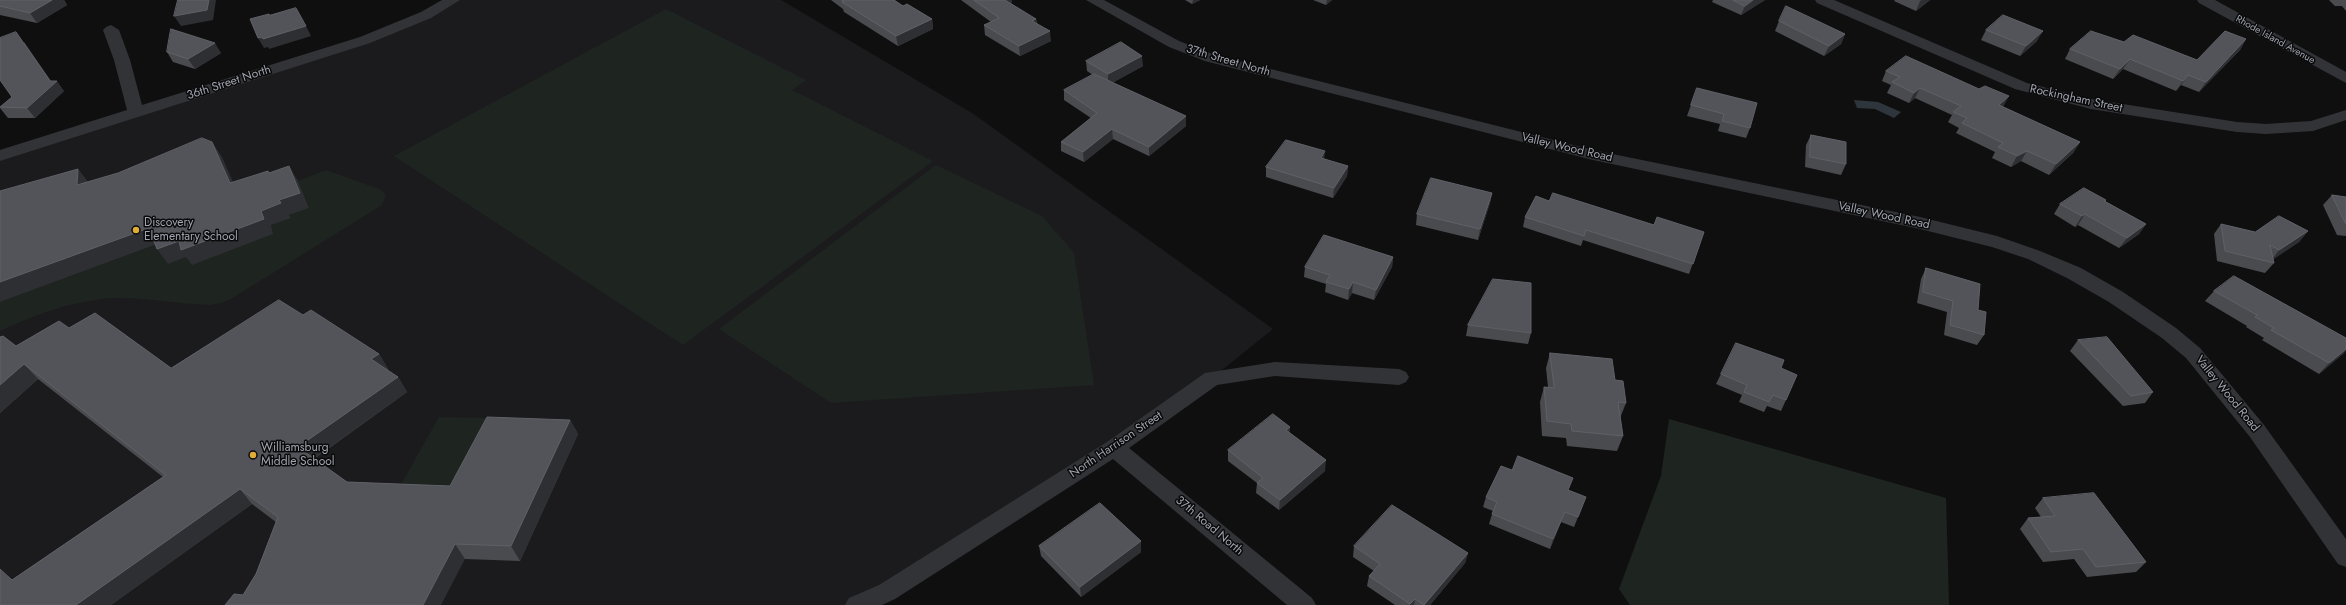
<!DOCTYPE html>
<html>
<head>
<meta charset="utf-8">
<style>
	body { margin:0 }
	canvas { display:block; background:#0f0f10 }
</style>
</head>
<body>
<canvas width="2346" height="605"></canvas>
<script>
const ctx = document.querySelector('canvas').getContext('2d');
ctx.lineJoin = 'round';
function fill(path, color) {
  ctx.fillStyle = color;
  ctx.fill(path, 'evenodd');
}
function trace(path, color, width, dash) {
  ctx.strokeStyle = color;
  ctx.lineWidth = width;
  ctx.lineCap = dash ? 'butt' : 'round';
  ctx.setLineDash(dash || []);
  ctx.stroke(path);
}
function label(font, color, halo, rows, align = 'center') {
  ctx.font = font + ' Jost,sans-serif';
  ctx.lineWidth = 3;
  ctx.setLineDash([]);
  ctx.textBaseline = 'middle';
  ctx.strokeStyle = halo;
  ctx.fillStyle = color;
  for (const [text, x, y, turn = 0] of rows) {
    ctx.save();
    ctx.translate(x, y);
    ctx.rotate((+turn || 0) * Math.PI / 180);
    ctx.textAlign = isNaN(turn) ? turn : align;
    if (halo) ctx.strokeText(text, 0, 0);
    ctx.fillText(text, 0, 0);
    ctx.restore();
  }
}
const built = new Path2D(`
	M453,0h328l191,113 301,216 -61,49 -355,227h-857v-448l365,-117z`);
const green = new Path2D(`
	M666,9l140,71 -14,10 141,71 -250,184 -289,-189z
	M936,165l106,51 32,37 20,132 -263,18 -112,-74z
	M326,170l53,19 7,6 -4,10 -151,94 -9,4 -12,2c-30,-1 -62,-7 -92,-7 -41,1 -81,16 -118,33v-29l160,-59 29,13 84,-23 -2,-8 17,-10 21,-7 -11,-27z
	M439,417l49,1 -38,71 -51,-1z
	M1669,419l277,79 3,107h-319l-11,-16 42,-113z`);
const water = new Path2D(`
	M1854,100l24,2 23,10 -7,6 -19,-9 -18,-1z`);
const street = new Path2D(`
	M442,0h18l-29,18 -61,25 -370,118v-11l127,-40 -13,-50 -11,-30 3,-3 5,-2 8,5 11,30 12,45 218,-68 61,-25z
	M1086,0h18l75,41 36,14 378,95 327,67 77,19 43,15 41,17 42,24 53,36 24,20 64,77 82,114v28l-8,-3 -88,-127 -64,-79 -24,-20 -53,-36 -42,-24 -39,-19 -36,-12 -72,-18 -327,-69 -388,-99 -36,-14z
	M1815,0h19l193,83 64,16 146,23 29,2 45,-3 35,-11v10l-33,11 -47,3 -29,-2 -146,-23 -76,-20 -198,-86z
	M2197,0h18l131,72v11l-147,-80z
	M1275,362l124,7 7,3 3,5 -3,5 -7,3 -124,-9 -58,9 -88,63 183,150 4,7h-29l-174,-146 -218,140 -13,6h-37l4,-7 30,-13 228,-143 98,-69z`);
const wall = new Path2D(`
	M0,0h64l3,5 -30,18 -37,-8z
	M831,0h63l9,6 29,13 1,10 -35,17 -54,-34 -1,-3z
	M961,0h51v2l-2,1 26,16 1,4 14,18 -31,15 -35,-21 -1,-10 7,-3z
	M1185,0h15l-8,4z
	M1313,0h19l-6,5z
	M1713,0h52l-24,15 -29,-13z
	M1895,0h35l-14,11 -22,-10z
	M2329,0h17v11l-4,-5h-7z
	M1779,21l66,13 -4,10 -17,12 -49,-25z
	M1986,30l51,11 -17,15 -39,-16z
	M2246,39l-6,11 -41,42 -18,-7 -5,6 -53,-22 -10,10 -48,-20 5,-10 54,-7 73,18z
	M24,42l27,39 13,10 -29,27h-27l-8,-10 12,-11z
	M167,52l54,1 -26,16 -22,-7z
	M1086,61l57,5 -31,17 74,33v10l-37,30 -36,-17 -29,23 -23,-11v-9l30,-24 -27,-18v-10l29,-15 -6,-4z
	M1886,71l117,36 77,35 -7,11 -24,22 -28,-14 -10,6 -19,-9 3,-6 -39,-19 3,-5 -11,-6 4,-7 -37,-17 -6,5 -22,-10 4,-8 -9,-4z
	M1697,88l53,40 -4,10 -28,-7 2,-7 -33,-8z
	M1811,135l35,29 -5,11 -36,-8 1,-22z
	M1324,159l24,7 -1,10 -14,22 -67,-21v-10z
	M1492,193l-2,10 -12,37 -62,-15 1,-11z
	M2332,195l14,2v39l-9,-1 -14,-30z
	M2106,200l-1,1 41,23 -7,10 -20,14 -41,-23 -3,2 -21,-13 6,-10z
	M1549,201l105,24 50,7 -15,42 -106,-34 -2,6 -58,-19 2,-10z
	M2221,224l34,8 53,-1 -9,11 -26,17 1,4 -9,10 -48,-12 -3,-27z
	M1393,257l-1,10 -18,33 -22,-7 -4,7 -23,-8 1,-8 -22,-7 1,-10z
	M1926,268l52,42 6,25 -7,10 -33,-10 3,-23 -30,-9 4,-24z
	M2214,291l130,62 -25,21 -57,-34 2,-2 -18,-11 1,-1 -42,-25z
	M303,315l76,39 9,15 -1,1 11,7 9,15 -93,67 33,23 103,4 120,-66 8,14 -58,127 -55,-2 -222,36 13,-21 20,-52 -24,-18 -141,101h-111l12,-25 151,-103 -125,-98 -38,34v-76l16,9 53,-18 102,40z
	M1468,325l63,8 -3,11 -62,-8z
	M2078,340l75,52 -8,11 -22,3 -53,-55z
	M1550,353l65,27 11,23 -6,15 3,18 -6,15 -50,-5 -1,-8 -24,-2 -2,-34 4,-15h4l-2,-19z
	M1781,368l5,32 -5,11 -14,-5 -3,6 -25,-10 3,-7 -26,-11 5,-10z
	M1290,427l-1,6 36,38 -46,39 -23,-17 1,-10 -29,-22v-11z
	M1569,490l13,17 -8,20 -13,-5 -11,27 -61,-25 4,-13 -10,-4 3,-10z
	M2043,498l103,64 -10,10 -49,5 -13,-18 -31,3 -23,-33 8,-11 13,-1 -6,-9z
	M1141,541v11l-60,45 -40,-41 -2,-10z
	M1354,546l114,7 -3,10 -35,42h-35l-28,-19 2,-10 5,-5 -21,-14z`);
const shadedWall = new Path2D(`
	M52,0h12l3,5 -30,18 -7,-10z
	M209,0h7l-3,20 -32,6 -7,-10z
	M1000,0h12v2l-11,5z
	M1193,0h7l-8,4z
	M1327,0h5l-6,5z
	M1753,0h12l-24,15 4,-9z
	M1922,0h8l-14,11 4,-10z
	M932,19l1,10 -35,17 -2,-10z
	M1036,19l1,10 -5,-8z
	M306,26l5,10 -42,13 -1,-2 -4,1 -6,-10z
	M1050,31l1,10 -31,15 -1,-10z
	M2043,31l-6,10 -17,15 6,-10z
	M16,32l37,53 4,-4 7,10 -29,27 -8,-10z
	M1845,34l-4,10 -17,12 5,-10z
	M2246,39l-6,11 -41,42 7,-10z
	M215,43l6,10 -26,16 -7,-10z
	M1142,56l1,10 -35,19v-11z
	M2130,59l-7,10 -10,10 7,-10z
	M2188,75l-7,10 -5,6 7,-10z
	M1920,88l-5,10 -6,5 5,-10z
	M2009,96l-6,11 -10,8 6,-10z
	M1186,116v10l-37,30v-9z
	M1112,129l1,10 -29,23 -1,-10z
	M212,142l10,15 18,41 -10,-15z
	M2080,142l-7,11 -24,22 7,-11z
	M1325,151l-1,11 -3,-4z
	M2027,151l-6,10 -10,6 6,-11z
	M289,166l9,15 11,27 -20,7 2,3 -20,7 2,9 -81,31 -6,-8 -18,7 -11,-15 104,-38 18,-11z
	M1348,166l-1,10 -14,22 1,-10z
	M78,169l11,14 -12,2z
	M1492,193l-2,10 -12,37 2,-11z
	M2085,214l-7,11 -3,2 7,-11z
	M2146,224l-7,10 -20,14 8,-10z
	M149,228l11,15 -160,59v-20z
	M2308,231l-9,11 -28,19 8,-11z
	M1393,257l-1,10 -18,33 2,-10z
	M1353,282l-1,11 -4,7 1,-11z
	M2346,349v2l-2,2 -25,21 10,-11z
	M379,354l9,15 -7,5 -10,-15z
	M24,364l14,15 -38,34v-28z
	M398,377l9,15 -98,70 -11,-15z
	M570,420l8,14 -58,127 -9,-15z
	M1290,427l-1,10 -3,-7z
	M1326,460l-1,11 -46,39 1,-10z
	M240,489l12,15 -141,101h-35z
	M1565,512l-4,10 -11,27 3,-10z
	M1141,541v11l-60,45 -1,-10z
	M455,544l10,15 -24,46h-18z
	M1468,553l-3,10 -35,42h-6z
	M1415,599l-1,6h-4v-1z`);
const building = new Path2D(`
	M0,0h52l-22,13 -30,-7z
	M178,0h31l-2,10 -33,6z
	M842,0h52l9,6 4,-2 25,15 -36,17 -54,-34 2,-1z
	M974,0h31l31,19 -4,2 18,10 -31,15 -35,-21 15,-7z
	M1733,0h20l-8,6z
	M1786,6l59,28 -16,12 -50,-25z
	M296,8l10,18 -43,13 -1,-2 -4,1 -8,-19 19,-5 1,1z
	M2003,15l40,16 -17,15 -40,-16z
	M171,29l44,14 -27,16 -21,-7z
	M2091,31l33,11 9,-7 64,25 28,-29 21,8 -40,43 -18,-7 -5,6 -53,-22 -10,10 -50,-20z
	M16,32l34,49h7l-30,27 -27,-1 12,-10 -12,-17v-42z
	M1121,42l21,14 -34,18 -22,-13z
	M1906,56l73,33 6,-3 24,10 -10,9 81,37 -24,22 -29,-13 -10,5 -19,-9 5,-4 -41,-20 5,-5 -14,-6 8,-6 -41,-18 -6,5 -22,-11 8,-5 -14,-6z
	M1094,74l92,42 -37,31 -37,-18 -29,23 -22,-10 36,-29 -33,-23z
	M1697,88l60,15 -7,25 -28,-7 2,-7 -33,-9z
	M1811,135l35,7v22l-36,-7z
	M202,138l10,4 18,41 38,-12 1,2 20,-7 11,27 -21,7 2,3 -20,8 3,8 -83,31 -2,-9 -22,8 -8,-21 -149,54v-91l78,-22 -1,16 41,-12z
	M1286,140l39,11 -4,7 27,8 -14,22 -68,-21z
	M1431,178l61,15 -12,36 -63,-15z
	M2084,188l22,12 -2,1 42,23 -19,14 -42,-24 -3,2 -22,-12z
	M1553,193l101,32 3,-8 47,15 -11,32 -107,-34 -2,6 -59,-19 11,-21 13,5z
	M2332,195l14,2v27z
	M2279,216l29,15 -29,19 -9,-5 4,18 -49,-12 -4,-27 34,8z
	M1324,235l69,22 -17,33 -23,-8 -4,7 -23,-7 4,-7 -25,-8z
	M1926,268l54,16 -2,26 8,2 -2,23 -34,-10 3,-24 -30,-9z
	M2234,276l112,62v11l-17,14 -58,-33 3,-2 -19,-11 2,-2 -43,-24z
	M1493,279l38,4v50l-63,-8z
	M279,300l24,15 8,-5 68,44 -8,5 27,18 -100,70 49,35 103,4 37,-69 83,3 -59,126 -56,-2 -32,61h-198l9,-11 9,1 13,-21 22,-57 -38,-28 -164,116h-76v-36l12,11 154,-105 -142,-111 -24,21v-48l3,-1 13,10 43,-25 10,7 26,-15 76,55z
	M2107,337l46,55 -22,4 -53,-56z
	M1736,343l48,17 -3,8 16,7 -11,25 -13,-5 -4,7 -25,-10 3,-7 -26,-11z
	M1550,353l62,6 3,21 8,1 3,22 -8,-1 5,34 -51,-5 -1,-7 -24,-3 -3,-34 10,1z
	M1273,414l17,13 -4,3 40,30 -46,40 -23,-17 6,-5 -35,-28z
	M1518,456l55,22 -5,12 18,7 -8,20 -13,-5 -12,27 -61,-25 5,-12 -11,-5 15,-31 11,4z
	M2094,493l52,69 -50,5 -13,-18 -32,3 -23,-34 27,-2 -12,-18z
	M1100,503l41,38 -61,46 -41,-41z
	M1392,505l76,48 -44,52 -9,-6 -5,5 -41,-28 11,-12 -26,-18z`);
const markers = [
	[136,230,4,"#e0ad37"],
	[253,455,4,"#e0ad37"]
];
const farStreetnames = [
	["Rhode Island Avenue",2275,40,29]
];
const streetNames = [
	["37th Street North",1228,61,16],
	["36th Street North",229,83,-18],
	["Rockingham Street",2076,99,12],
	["Valley Wood Road",1567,148,13],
	["Valley Wood Road",1884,216,12],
	["Valley Wood Road",2227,394,51],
	["North Harrison Street",1116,445,-34],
	["37th Road North",1209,526,40]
];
const poiNames = [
	["Discovery",144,223],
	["Elementary School",144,237],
	["Williamsburg",261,448],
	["Middle School",261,462]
];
fill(built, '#1b1b1d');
fill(green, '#1e241f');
fill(water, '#2e353c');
fill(street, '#323337');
fill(wall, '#4a4b4f');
fill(shadedWall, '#2e2f32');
fill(building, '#53545a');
trace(building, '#5f6167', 1);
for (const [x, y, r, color] of markers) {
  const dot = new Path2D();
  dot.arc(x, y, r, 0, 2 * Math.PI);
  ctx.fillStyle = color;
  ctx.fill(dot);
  trace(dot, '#0a0a0b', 1.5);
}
label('10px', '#a1a5b0', '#0a0a0b', farStreetnames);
label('12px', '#a1a5b0', '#0a0a0b', streetNames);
label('12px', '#a1a5b0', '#0a0a0b', poiNames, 'left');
</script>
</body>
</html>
